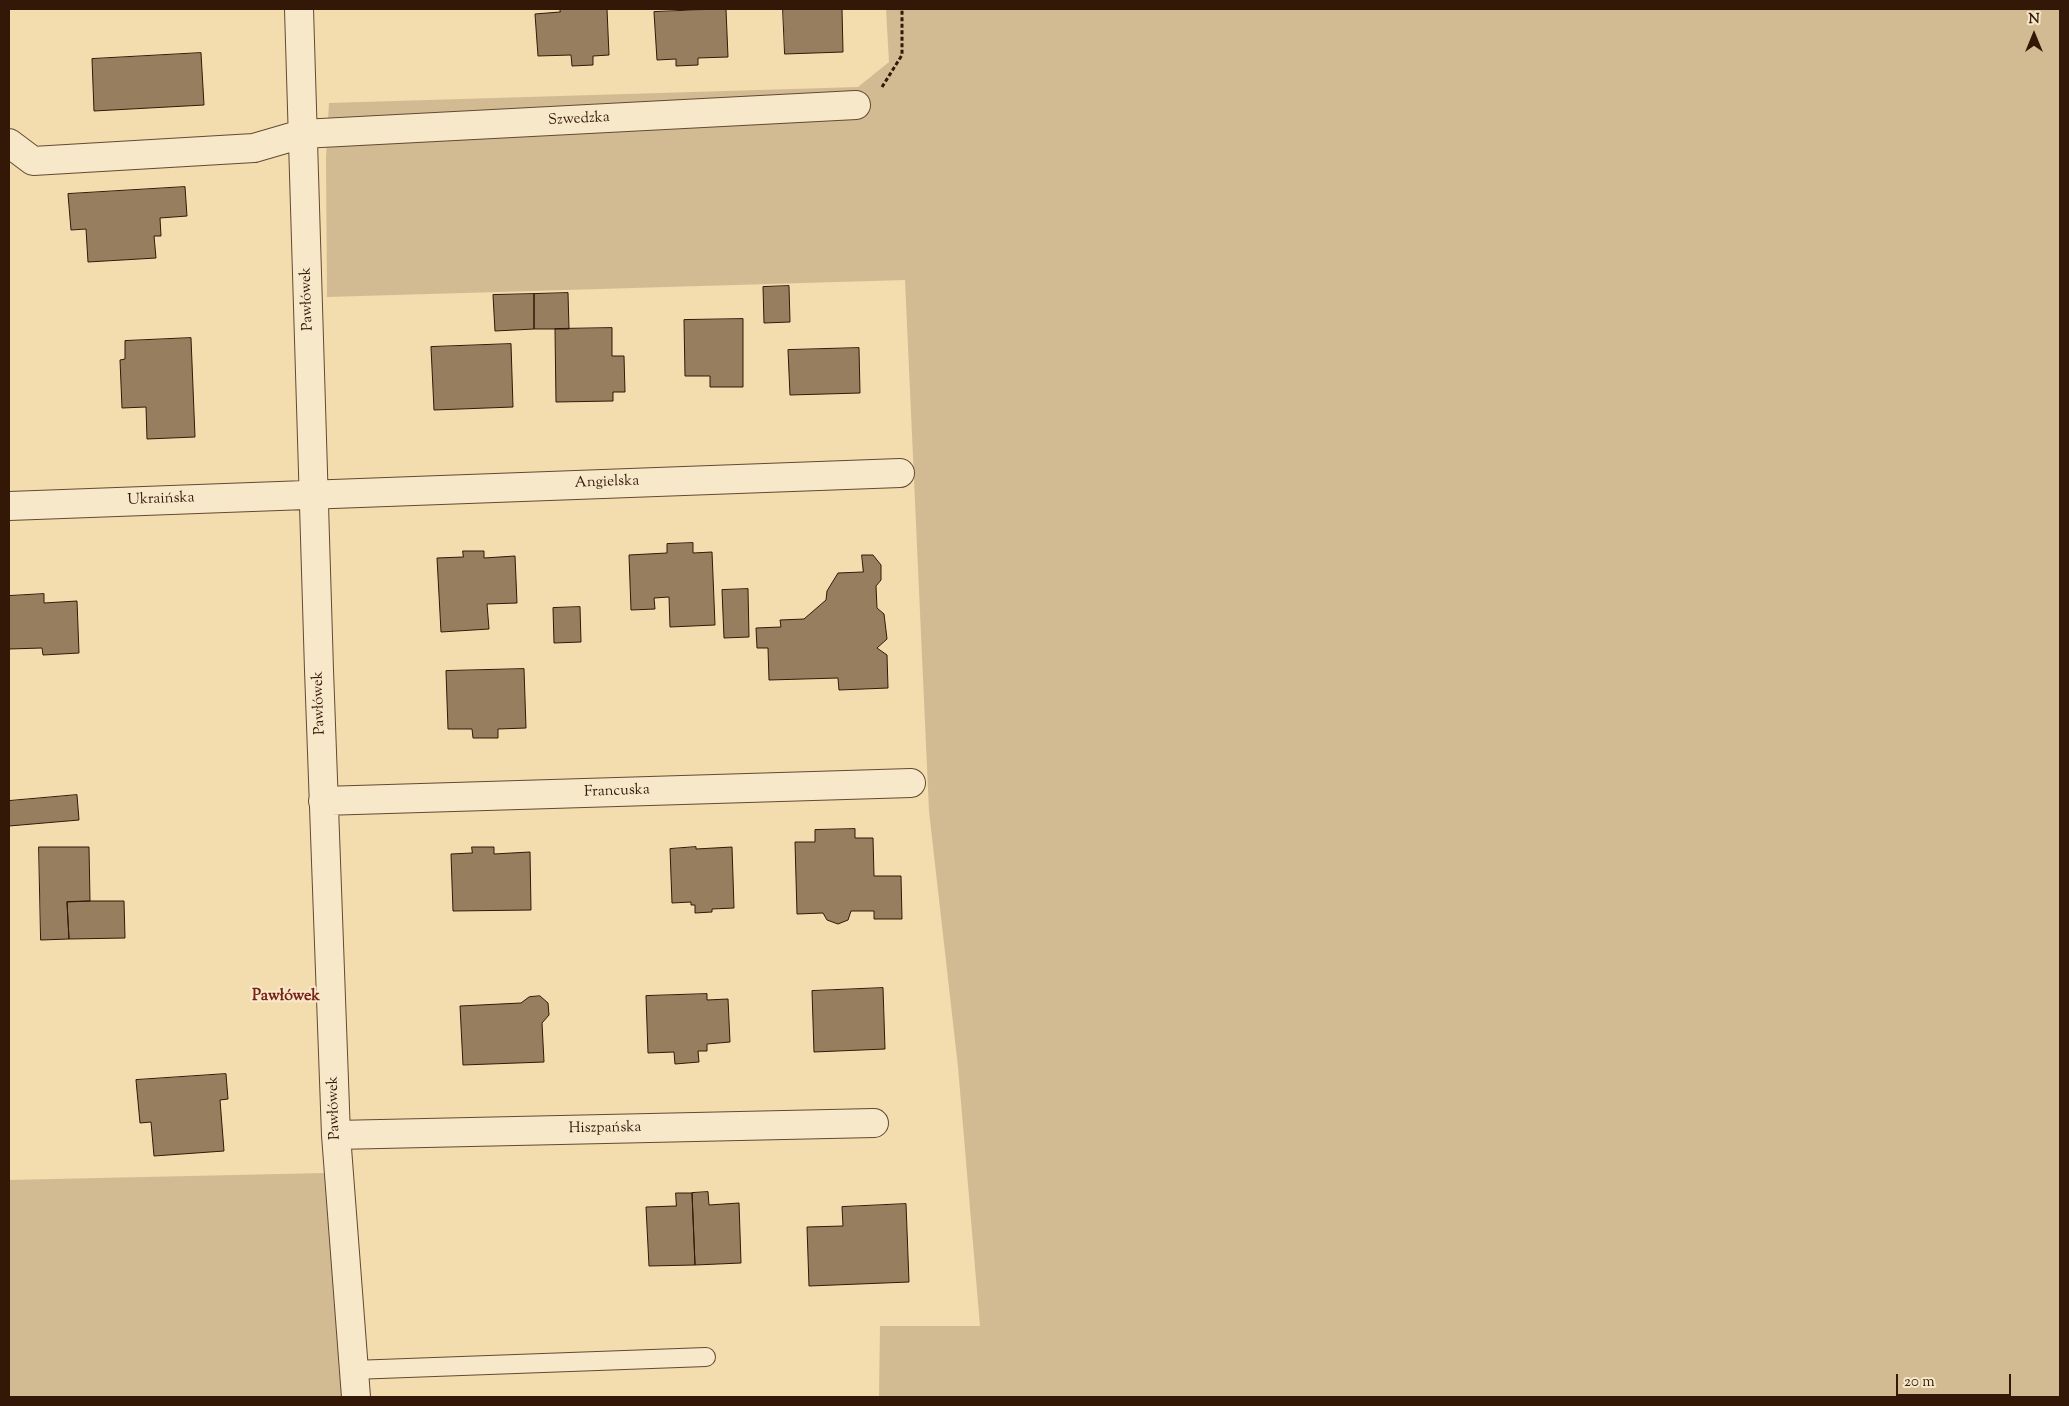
<!DOCTYPE html>
<html>
<head>
<meta charset="utf-8">
<style>
	body { margin:0 }
	#map { position:relative; width:2069px; height:1406px; overflow:hidden; background:#f3dcae; font-family:"Sorts Mill Goudy",serif }
	canvas { display:block }
	.frame { position:absolute; inset:0; border:10px solid #331808; pointer-events:none }
	.north { position:absolute; left:2009px; top:10px; width:50px; height:50px; -webkit-text-stroke:4px #f7e8ca; paint-order:stroke; rotate:0deg; font-size:14px; font-weight:700; line-height:20px; text-align:center; color:#331808 }
	.north::after { content:''; display:block; margin:auto; width:18px; height:22px; background:#331808; clip-path:polygon(50% 0,100% 100%,50% 72%,0 100%) }
	.scale { position:absolute; left:1896px; top:1374px; width:115px; height:22px; box-sizing:border-box; border:2px solid #331808; border-top:0; padding-left:6px; font-size:15px; line-height:18px; white-space:nowrap; color:#331808; -webkit-text-stroke:4px #f7e8ca; paint-order:stroke }
</style>
</head>
<body>
<div id="map">
<canvas width="2069" height="1406"></canvas>
<div class="frame"></div>
<div class="north">N</div>
<div class="scale">20 m</div>
</div>
<script>
const ctx = document.querySelector('canvas').getContext('2d');
ctx.lineJoin = 'round';
function fill(path, color) {
  ctx.fillStyle = color;
  ctx.fill(path, 'evenodd');
}
function trace(path, color, width, dash) {
  ctx.strokeStyle = color;
  ctx.lineWidth = width;
  ctx.lineCap = dash ? 'butt' : 'round';
  ctx.setLineDash(dash || []);
  ctx.stroke(path);
}
function label(font, color, halo, rows, align = 'center') {
  ctx.font = font + ' "Sorts Mill Goudy",serif';
  ctx.lineWidth = 4.5;
  ctx.setLineDash([]);
  ctx.textBaseline = 'middle';
  ctx.strokeStyle = halo;
  ctx.fillStyle = color;
  for (const [text, x, y, turn = 0] of rows) {
    ctx.save();
    ctx.translate(x, y);
    ctx.rotate((+turn || 0) * Math.PI / 180);
    ctx.textAlign = isNaN(turn) ? turn : align;
    if (halo) ctx.strokeText(text, 0, 0);
    ctx.fillText(text, 0, 0);
    ctx.restore();
  }
}
const green = new Path2D(`
	M886,9h1174v1388h-1181l1,-71h100l-22,-259 -29,-256 -24,-531 -578,17 -1,-140 3,-54 529,-16 31,-25z
	M325,1173l21,224h-337v-217z`);
const building = new Path2D(`
	M560,9h47l2,46 -16,1v9l-21,1 -1,-11 -33,1 -3,-42 25,-2z
	M726,9l2,48 -30,1v7l-22,1v-7l-19,1 -3,-48z
	M783,9h59l1,43 -58,2z
	M201,53l3,52 -110,6 -2,-52z
	M185,187l2,29 -27,2 1,18h-7l2,22 -68,4 -2,-33 -15,1 -3,-36z
	M789,286l1,36 -26,1 -1,-36z
	M568,293l1,36h-35v-35z
	M534,294v35l-39,2 -2,-36z
	M743,319v68h-33v-11h-25l-1,-56z
	M612,328v28h12l1,36h-12v9l-57,1 -1,-73z
	M191,338l4,99 -48,2 -1,-32 -24,1 -2,-48 5,-1v-18z
	M511,344l2,63 -79,3 -3,-63z
	M859,348l1,45 -70,2 -2,-45z
	M693,543v10l19,-1 3,73 -45,2 -1,-30 -15,1 1,11 -24,1 -2,-55 38,-2v-9z
	M463,551h21v7l31,-2 2,47 -30,1 2,25 -48,3 -4,-74 26,-1z
	M862,555h11l8,10v15l-5,6 1,22 7,6 3,25 -10,9 10,7 1,33 -49,2 -1,-12 -69,2 -1,-32h-11l-1,-20 25,-1 -1,-7 24,-1 22,-19 1,-9 11,-18 25,-1z
	M748,589l1,48 -25,1 -2,-48z
	M44,594v9l33,-2 2,52 -36,2 -1,-7 -33,1v-53z
	M580,607l1,35 -27,1 -1,-35z
	M524,669l2,59 -28,1v9h-25l-1,-9h-24l-2,-58z
	M77,795l2,25 -70,6v-25z
	M855,829v9h18l1,38h27l1,43h-28v-8h-23l-3,9 -10,4 -11,-4 -4,-7 -26,1 -2,-72h20v-12z
	M39,847h50l1,54 -23,1 2,37 -28,1z
	M472,847h22v7l36,-2 1,58 -78,1 -2,-57 21,-1z
	M696,847v2l36,-2 2,61 -22,1v3l-17,1v-8h-4v-3l-19,1 -2,-54z
	M90,901h34l1,37 -56,1 -2,-37z
	M883,988l2,61 -71,3 -2,-61z
	M707,994v6l21,-1 2,43 -23,2v7h-9l1,11 -24,2 -1,-12 -26,1 -2,-57z
	M540,996l8,7 1,12 -7,8 2,39 -81,3 -3,-59 61,-3 8,-6z
	M226,1074l2,25 -8,1 4,51 -70,5 -3,-34 -11,1 -4,-43z
	M708,1192l1,13 30,-2 2,60 -46,2 -3,-72z
	M676,1193h16l3,72 -46,1 -3,-59 30,-1z
	M906,1204l3,78 -100,4 -2,-59 36,-1 -1,-19z`);
const path = new Path2D(`
	M882,87l20,-32v-46`);
const lane = new Path2D(`
	M353,1370l353,-13`);
const street = new Path2D(`
	M299,9l20,661 17,465 20,262
	M9,143l24,18 221,-13 48,-14 554,-29
	M9,506l891,-33
	M323,801l588,-18
	M336,1135l538,-12`);
const streetNames = [
	["Szwedzka",579,120,-3],
	["Pawłówek",308,299,-92],
	["Angielska",607,483,-2],
	["Ukraińska",161,500,-2],
	["Pawłówek",320,703,-92],
	["Francuska",617,792,-2],
	["Pawłówek",335,1108,-92],
	["Hiszpańska",605,1129,-1]
];
const neighbourhoodNames = [
	["Pawłówek",286,997]
];
fill(green, '#d2bb92');
fill(building, '#977e5e');
trace(building, '#331808', 1);
trace(lane, '#634932', 20);
trace(street, '#634932', 30);
trace(path, '#331808', 3, [4, 2.5]);
trace(lane, '#f7e8ca', 18);
trace(street, '#f7e8ca', 28);
label('15px', '#331808', '#f7e8ca', streetNames);
label('bold 16px', '#7a1f14', '#f7e8ca', neighbourhoodNames);
</script>
</body>
</html>
